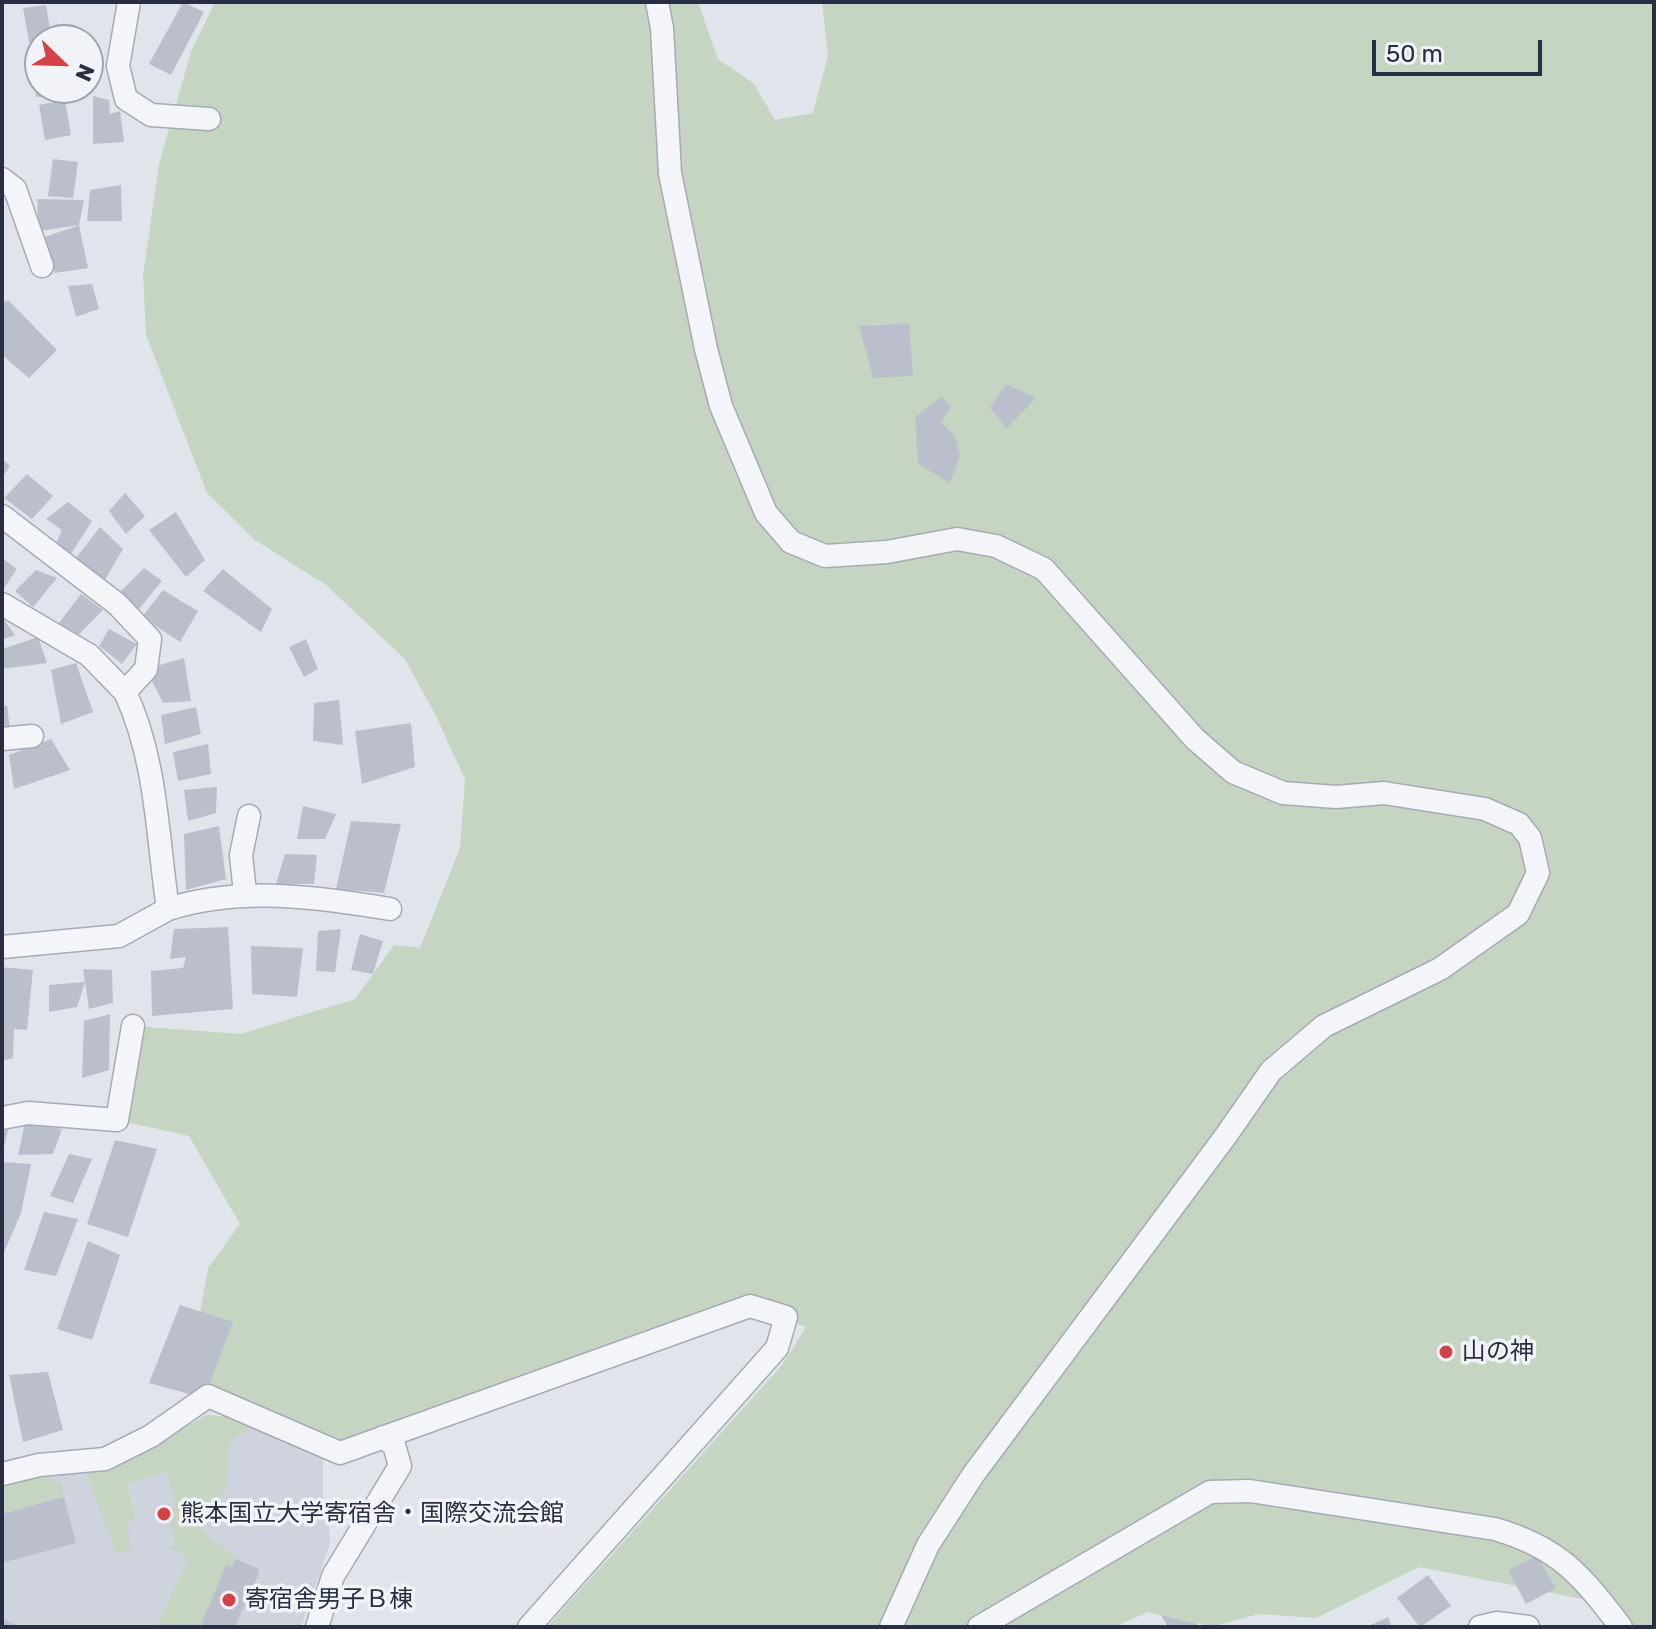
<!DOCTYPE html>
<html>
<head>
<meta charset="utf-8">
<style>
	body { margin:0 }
	#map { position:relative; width:1656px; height:1629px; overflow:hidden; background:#e1e4eb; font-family:Rubik,sans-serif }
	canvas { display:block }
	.frame { position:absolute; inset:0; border:4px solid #292f43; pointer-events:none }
	.north { position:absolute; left:24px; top:24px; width:80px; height:80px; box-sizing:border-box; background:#f1f3f8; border:2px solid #a1a5b0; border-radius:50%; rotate:113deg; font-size:22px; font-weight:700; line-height:32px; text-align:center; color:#292f43 }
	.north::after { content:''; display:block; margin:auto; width:28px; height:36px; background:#d44248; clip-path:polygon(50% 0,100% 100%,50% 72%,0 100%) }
	.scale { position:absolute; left:1372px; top:40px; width:170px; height:36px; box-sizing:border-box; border:4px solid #292f43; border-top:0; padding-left:10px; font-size:24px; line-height:28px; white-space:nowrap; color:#292f43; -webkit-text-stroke:6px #f1f3f8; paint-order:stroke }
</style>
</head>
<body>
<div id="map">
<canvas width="1656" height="1629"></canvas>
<div class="frame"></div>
<div class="north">N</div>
<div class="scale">50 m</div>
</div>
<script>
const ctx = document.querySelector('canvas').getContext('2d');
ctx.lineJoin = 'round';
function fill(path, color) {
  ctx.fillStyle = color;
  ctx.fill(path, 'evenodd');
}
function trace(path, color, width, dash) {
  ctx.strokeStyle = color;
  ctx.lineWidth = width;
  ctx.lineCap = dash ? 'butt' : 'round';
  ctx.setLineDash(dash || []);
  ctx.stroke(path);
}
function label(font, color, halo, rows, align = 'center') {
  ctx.font = font + ' Rubik,"Noto Sans JP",sans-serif';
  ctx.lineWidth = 7;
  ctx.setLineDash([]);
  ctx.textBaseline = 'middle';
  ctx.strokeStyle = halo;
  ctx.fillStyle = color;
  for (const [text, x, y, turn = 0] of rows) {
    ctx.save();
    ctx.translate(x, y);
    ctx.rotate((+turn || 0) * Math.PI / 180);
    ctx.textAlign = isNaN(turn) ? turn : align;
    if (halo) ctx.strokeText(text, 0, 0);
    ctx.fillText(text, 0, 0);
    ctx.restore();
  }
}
const built = new Path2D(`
	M206,1415l24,2 93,40v48l6,18 1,21 -29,83h-299v-143l120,-21z`);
const green = new Path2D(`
	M215,2h483l20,57 36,25 21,36 38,-7 15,-57 -6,-54h832v1625h-33l-18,-24 -184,-36 -103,51 -57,-4 -48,13 -63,-15 -34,15h-567l235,-262 24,-38 -56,-21 -410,147 -132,-57 -10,-72 10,-56 32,-44 -51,-88 -72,-16 16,-94 108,8 114,-35 39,-54 26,3 40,-100 5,-69 -30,-65 -30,-55 -79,-74 -71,-45 -48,-47 -61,-158 -3,-60 16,-111 32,-112z
	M206,1415l24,2 24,8 -21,15 -6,10 1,34 -4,9 -26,30c10,18 26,21 37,36l-3,8 -6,-2 -26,62h-43l30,-66 -7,-10 -11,-3 6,-4 -7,-35 7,-3 -8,-34 -40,12 8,34 -8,6 4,25 -15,5 -30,-83 51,-13z
	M44,1474l18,10 2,13 -62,17v-30z`);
const building = new Path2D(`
	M183,2l21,10 -33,63 -22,-11z
	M46,5l6,35h-12v12l-9,1 -8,-45z
	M88,57l13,4 -8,31 -5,-2z
	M33,59l7,1v28h21l1,7 -26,2z
	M93,96l16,4 1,14 10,-3 4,31 -31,2z
	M65,100l6,35 -26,5 -6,-35z
	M53,159l25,3 -5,36 -25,-2z
	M121,185l1,36h-35l3,-31z
	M37,199l47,1 -5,25 9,43 -33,5 -10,-36 34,-12 -40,6z
	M92,284l7,25 -23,8 -8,-31z
	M8,300l49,50 -28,28 -27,-23v-52z
	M909,323l4,53 -40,2 -14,-52z
	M1006,384l30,14 -29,30 -17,-20z
	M941,397l10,9 -10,16 14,14 5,20 -10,27 -32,-19 -3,-47z
	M2,459l8,7 -8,12z
	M27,474l26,22 -21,23 -28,-21z
	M125,493l20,23 -19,18 -17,-23z
	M68,502l24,19 -21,33 -17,-6 8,-18 -16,-11z
	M176,512l29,48 -19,17 -37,-47z
	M100,527l23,22 -20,34 -30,-21z
	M2,558l15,11 -15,22z
	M144,568l18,13 -23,28 -21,-15z
	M223,569l49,40 -11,23 -58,-41z
	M36,570l21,8 -24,29 -18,-16z
	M163,590l35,21 -18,31 -38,-25z
	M81,594l22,16 -25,25 -26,-3z
	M2,617l13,18 -13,5z
	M109,629l28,15 -15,20 -23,-18z
	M38,637l9,26 -45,6v-20z
	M306,639l12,30 -14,8 -15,-30z
	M184,658l7,43 -28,2 -17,-34z
	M76,663l17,49 -32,12 -10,-54z
	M339,700l4,45 -30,-4 1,-38z
	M7,705l4,32h-9v-30z
	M196,707l5,27 -36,10 -4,-29z
	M411,723l4,44 -53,17 -7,-53z
	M51,739l19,31 -56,19 -5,-34z
	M208,744l3,30 -33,7 -5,-29z
	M217,787l-1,26 -28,8 -4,-31z
	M303,806l33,8 -11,25h-28z
	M351,821l50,3 -17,69 -48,-4z
	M219,826l7,53 -40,11 -2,-56z
	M285,854l32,1 -3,29h-38z
	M228,927l5,82 -81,7 -1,-45 32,-3 3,-11 -16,2 4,-30z
	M341,929l-6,43 -19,-1 2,-40z
	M360,934l23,7 -10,33 -22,-4z
	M251,946l52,2 -6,49 -45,-3z
	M2,967l31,3 -6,60 -13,-1 -1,29 -11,3z
	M83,969l29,1 1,33 -24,6z
	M85,982l-8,25 -28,5v-27z
	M110,1014l-1,56 -27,8 2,-57z
	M25,1123l37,6 -9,25 -35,1z
	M2,1130h6l-5,21h-1z
	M115,1140l42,9 -29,88 -41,-13z
	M69,1154l23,5 -19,44 -23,-7z
	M2,1162l29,2 -10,49 -19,44z
	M44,1212l34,7 -22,57 -32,-6z
	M88,1241l32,14 -28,85 -35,-11z
	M180,1305l53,17 -29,76 -55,-15z
	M48,1372l15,58 -40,12 -14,-67z
	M64,1497l12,46 -74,20v-49z
	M1537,1556l19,32 -30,16 -18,-34z
	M235,1559l22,9 2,5 -24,54h-35l26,-62 6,2z
	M1428,1575l23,31 -31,21 -23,-29z
	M1161,1615l34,8 5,4h-32z
	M1388,1617l4,10h-26z
	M2,1619l20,8h-20z`);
const street = new Path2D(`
	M129,2l-11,64 8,33 25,16 58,4
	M657,2l5,26 8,145 36,176 15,57 45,107 25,29 34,14 62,-4 70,-13 39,7 48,23 151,170 38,33 50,21 53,4 48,-4 101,16 34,15 11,14 8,35 -20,41 -78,55 -116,57 -53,45 -46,66 -252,338 -45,70 -37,82
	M2,179l13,10 27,77
	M2,516l115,88 33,35 -4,30 -21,23c32,68 32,143 43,217l-49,27 -117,11
	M2,604l87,51 36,37
	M2,739l30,-3
	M245,893l-4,-38 8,-39
	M168,909c75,-23 146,-12 222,0
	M2,1118l26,-5 89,7 16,-94
	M2,1474l37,-9 66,-6 46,-23 57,-40 132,57 410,-147 36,11 -9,31 -248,279
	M317,1627l16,-51 67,-110 -6,-21 -11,-8
	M979,1627l231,-135 40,-1 245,38c65,19 86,46 126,98
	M1480,1627l17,-4 31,4`);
const markers = [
	[1446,1352,8,"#d44248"],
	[164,1514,8,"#d44248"],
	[229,1600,8,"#d44248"]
];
const poiNames = [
	["山の神",1462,1352],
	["熊本国立大学寄宿舎・国際交流会館",180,1514],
	["寄宿舎男子Ｂ棟",245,1600]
];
fill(built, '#cfd3dd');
fill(green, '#c5d5c2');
fill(building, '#bbbfcb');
trace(street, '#a6aab5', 25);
trace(street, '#f4f5f9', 22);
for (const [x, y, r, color] of markers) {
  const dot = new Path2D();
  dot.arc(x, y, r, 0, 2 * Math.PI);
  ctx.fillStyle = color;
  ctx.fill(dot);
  trace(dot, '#f1f3f8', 3);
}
label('24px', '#292f43', '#f1f3f8', poiNames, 'left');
</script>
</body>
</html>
